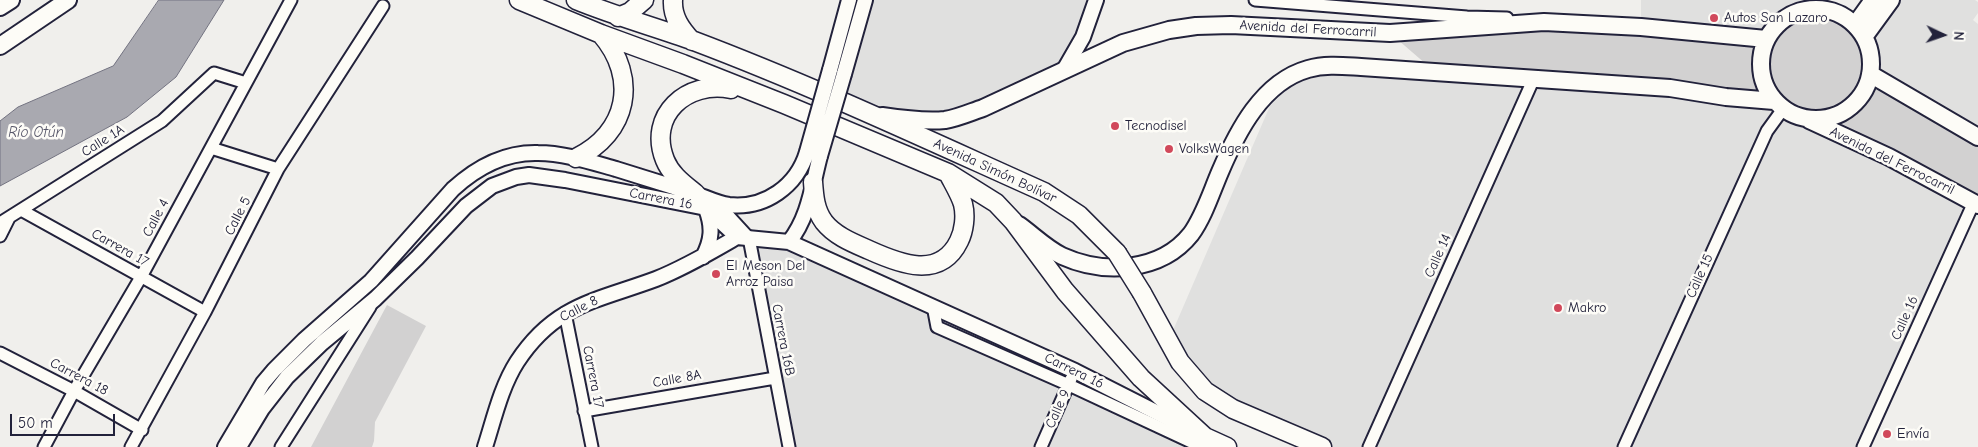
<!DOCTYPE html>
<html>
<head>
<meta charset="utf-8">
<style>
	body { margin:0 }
	#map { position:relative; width:1978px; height:447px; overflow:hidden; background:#f0efec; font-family:"Comic Neue",sans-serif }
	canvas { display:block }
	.north { position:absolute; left:1918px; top:10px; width:50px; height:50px; -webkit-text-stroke:4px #fdfcf7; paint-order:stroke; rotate:93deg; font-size:14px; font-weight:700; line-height:20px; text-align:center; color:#22223b }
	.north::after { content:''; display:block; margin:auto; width:18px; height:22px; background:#22223b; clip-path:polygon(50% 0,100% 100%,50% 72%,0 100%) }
	.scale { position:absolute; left:10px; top:414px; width:105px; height:22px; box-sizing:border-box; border:2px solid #22223b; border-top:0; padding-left:6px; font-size:15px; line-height:18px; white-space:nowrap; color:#22223b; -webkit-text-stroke:4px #fdfcf7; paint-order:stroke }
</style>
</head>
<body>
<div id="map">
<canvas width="1978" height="447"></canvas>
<div class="north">N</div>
<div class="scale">50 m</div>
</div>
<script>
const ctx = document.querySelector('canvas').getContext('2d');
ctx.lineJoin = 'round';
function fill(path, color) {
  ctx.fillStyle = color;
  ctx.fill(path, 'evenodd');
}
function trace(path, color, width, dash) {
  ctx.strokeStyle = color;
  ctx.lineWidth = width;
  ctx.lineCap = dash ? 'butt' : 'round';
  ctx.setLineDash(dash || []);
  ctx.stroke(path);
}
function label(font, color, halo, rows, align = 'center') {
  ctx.font = font + ' "Comic Neue",sans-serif';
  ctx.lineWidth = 5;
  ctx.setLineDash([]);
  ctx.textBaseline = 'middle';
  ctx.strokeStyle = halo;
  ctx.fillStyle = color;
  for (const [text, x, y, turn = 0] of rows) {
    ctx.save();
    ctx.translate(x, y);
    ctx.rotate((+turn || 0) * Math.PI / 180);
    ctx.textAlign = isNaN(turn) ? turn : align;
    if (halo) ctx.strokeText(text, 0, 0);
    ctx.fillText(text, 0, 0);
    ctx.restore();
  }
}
const built = new Path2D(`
	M865,0h231l-32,70 -137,50 -90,-21z
	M1641,0h159l14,8 -19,5 -17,11 -12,15 -125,-12z
	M1891,0h84l3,2v11l-5,7 5,4v113l-108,-63 -6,-37z
	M1306,70l468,31 30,17 170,84 -111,245h-541l-89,-38 -65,-67 111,-257z
	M749,238l40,4 144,64 4,21 265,120h-413z`);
const green = new Path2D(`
	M1814,8c39,4 59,27 56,67l108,62v68l-174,-87 -11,-3 -19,-14 -340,-30 -44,-38 154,-11 222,17c15,-19 24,-25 48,-31z
	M387,305l39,21 -51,96 -1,19 -2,6h-61z`);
const water = new Path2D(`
	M159,0h65l-48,77 -49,40 -127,69v-65l18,-14 95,-41z`);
const minor = new Path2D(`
	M1255,0l212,17 40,1
	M211,148l67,21
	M716,202l33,36 40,209
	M21,210l184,102
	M0,223l162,-102 52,-48 32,10
	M0,236l9,-18
	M933,306l4,21 132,58 133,62
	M565,313l27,134
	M0,353l74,38 68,39
	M584,411l191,-33
	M44,447l30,-56 67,-114 150,-277
	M131,447l74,-135 73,-143 105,-163
	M281,447l89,-140
	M1041,447l30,-68
	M1369,447l165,-369
	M1624,447l143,-316 16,-22
	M1863,447l111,-245`);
const tertiary = new Path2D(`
	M830,70l19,-70
	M1064,70l19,-33 13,-37
	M844,74l21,-74
	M789,242c20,-25 23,-56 31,-86
	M703,257c9,-17 10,-30 3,-48
	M225,447l38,-64 11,-13 30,-30 67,-59 82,-92c24,-22 51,-37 85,-36 26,0 53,9 78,16 26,8 51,16 77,24 12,4 23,10 36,12 36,4 68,-19 78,-53
	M239,447l23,-38 25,-32 35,-34 53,-44 42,-41 49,-52 26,-20 24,-9 13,-2 36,5 141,28 31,29 52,5 286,129 130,66 -3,10
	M485,447c9,-28 16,-60 32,-85 38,-58 80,-61 139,-83 28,-11 55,-27 81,-42`);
const secondary = new Path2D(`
	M0,7l11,-7
	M1761 64a55 55 0 1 1 110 0a55 55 0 1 1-110 0Z
	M1855,25l18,-25
	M1864,37l27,-37
	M0,46l68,-46
	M1870,74l108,63
	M882,116c20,3 43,6 63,4 13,-2 26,-8 38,-12l140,-65 46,-13 27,-4 35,-1 159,8 154,-11 97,5 125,12
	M1809,120l80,37 89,48
	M1019,225c14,10 28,24 43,31 42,19 99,16 129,-22 13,-18 20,-41 29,-62 17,-40 42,-90 88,-103 18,-5 35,-3 53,-2l309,21 56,9 48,4`);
const primary = new Path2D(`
	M519,0l82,34 82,30 101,40 164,69 48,30 17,18 52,70 76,87 64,59 22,10
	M576,0c39,16 79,27 118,41 119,45 234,99 350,151l35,23 38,38
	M673,0c-1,17 8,29 19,41
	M618,17l12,-5 14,-12
	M576,158c52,-25 63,-80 25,-124
	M813,182c1,14 2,28 11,40 11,14 29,21 45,28 31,14 71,30 90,-9 5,-10 7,-25 4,-37 -3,-10 -10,-21 -15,-31
	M696,194c-12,-10 -25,-19 -31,-34 -18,-45 22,-80 66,-71
	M1142,293l38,69 25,29 28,18 89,38`);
const tertiaryBridge = new Path2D(`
	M807,152l23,-82
	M820,156l24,-82`);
const primaryBridge = new Path2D(`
	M1117,253l25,40`);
const markers = [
	[1714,18,5,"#d1495b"],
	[1115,126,5,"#d1495b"],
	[1169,149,5,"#d1495b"],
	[716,274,5,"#d1495b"],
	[1558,308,5,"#d1495b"],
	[1887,434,5,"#d1495b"]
];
const poiNames = [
	["Autos San Lazaro",1724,18],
	["Tecnodisel",1125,126],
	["VolksWagen",1179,149],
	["El Meson Del",726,266],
	["Arroz Paisa",726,282],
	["Makro",1568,308],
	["Envía",1897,434]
];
const streetNames = [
	["Avenida del Ferrocarril",1308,29,3],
	["Calle 1A",103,141,-32],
	["Avenida del Ferrocarril",1892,161,26],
	["Avenida Simón Bolívar",995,171,25],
	["Carrera 16",661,199,11],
	["Calle 5",238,216,-63],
	["Calle 4",156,218,-62],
	["Carrera 17",120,248,29],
	["Calle 14",1438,256,-66],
	["Calle 15",1700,276,-66],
	["Calle 8",579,309,-27],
	["Calle 16",1905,318,-66],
	["Carrera 16B",783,340,79],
	["Carrera 16",1074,371,26],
	["Carrera 18",79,377,28],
	["Carrera 17",593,377,79],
	["Calle 8A",677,379,-10],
	["Calle 9",1058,409,-66]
];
const waterNames = [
	["Río Otún",36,133]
];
fill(built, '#e0e0df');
fill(green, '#d2d1d1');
fill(water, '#a9a9b0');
trace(water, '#737381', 1);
trace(minor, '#22223b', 15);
trace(tertiary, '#22223b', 18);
trace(secondary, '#22223b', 20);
trace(primary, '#22223b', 21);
trace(minor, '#fdfcf7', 11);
trace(tertiary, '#fdfcf7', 14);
trace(secondary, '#fdfcf7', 16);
trace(primary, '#fdfcf7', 18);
trace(tertiaryBridge, '#22223b', 18, []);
trace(primaryBridge, '#22223b', 21, []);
trace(tertiaryBridge, '#fdfcf7', 14);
trace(primaryBridge, '#fdfcf7', 18);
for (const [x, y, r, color] of markers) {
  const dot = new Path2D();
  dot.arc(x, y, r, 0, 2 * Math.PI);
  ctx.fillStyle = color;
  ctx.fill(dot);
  trace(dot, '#fdfcf7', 2);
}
label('14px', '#22223b', '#fdfcf7', poiNames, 'left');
label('14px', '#22223b', '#fdfcf7', streetNames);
label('italic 15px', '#58586a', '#fdfcf7', waterNames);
</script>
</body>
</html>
